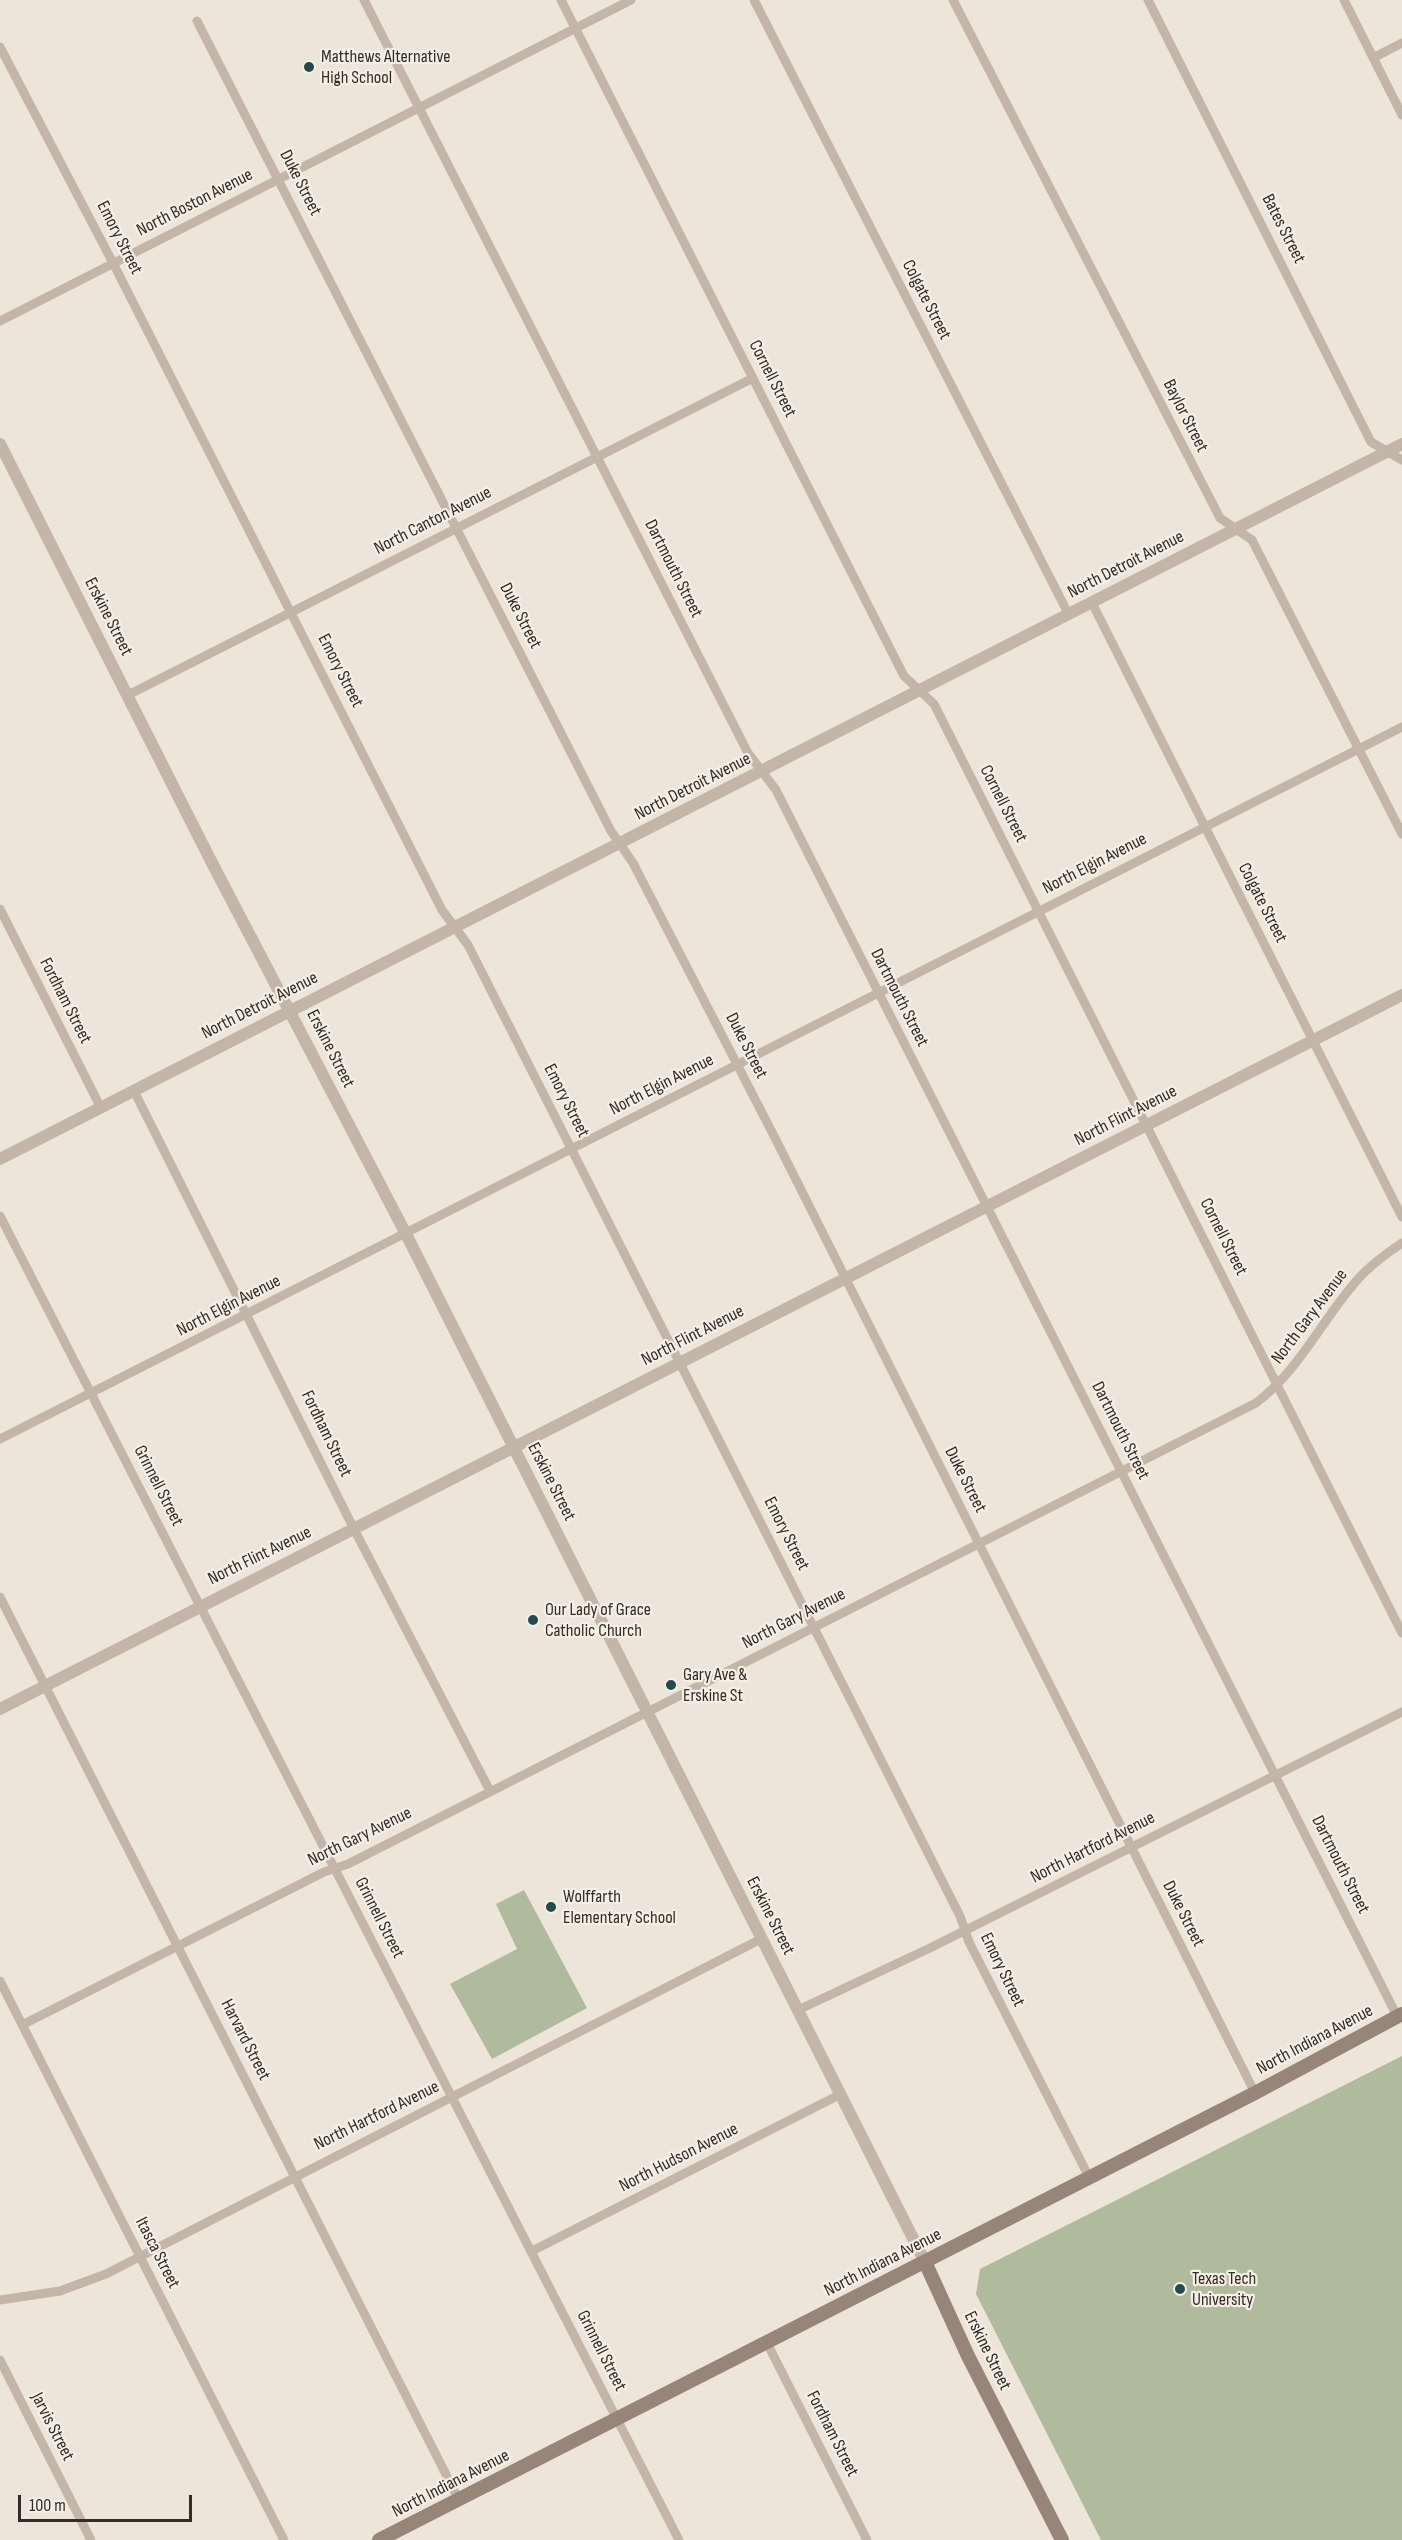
<!DOCTYPE html>
<html>
<head>
<meta charset="utf-8">
<style>
	body { margin:0 }
	#map { position:relative; width:1402px; height:2540px; overflow:hidden; background:#ede5da; font-family:"Sofia Sans Condensed",sans-serif }
	canvas { display:block }
	.scale { position:absolute; left:18px; top:2495px; width:174px; height:27px; box-sizing:border-box; border:3px solid #322b27; border-top:0; padding-left:8px; font-size:18px; line-height:21px; white-space:nowrap; color:#322b27; -webkit-text-stroke:4px #f6efe6; paint-order:stroke }
</style>
</head>
<body>
<div id="map">
<canvas width="1402" height="2540"></canvas>
<div class="scale">100 m</div>
</div>
<script>
const ctx = document.querySelector('canvas').getContext('2d');
ctx.lineJoin = 'round';
function fill(path, color) {
  ctx.fillStyle = color;
  ctx.fill(path, 'evenodd');
}
function trace(path, color, width, dash) {
  ctx.strokeStyle = color;
  ctx.lineWidth = width;
  ctx.lineCap = dash ? 'butt' : 'round';
  ctx.setLineDash(dash || []);
  ctx.stroke(path);
}
function label(font, color, halo, rows, align = 'center') {
  ctx.font = font + ' "Sofia Sans Condensed",sans-serif';
  ctx.lineWidth = 4.5;
  ctx.setLineDash([]);
  ctx.textBaseline = 'middle';
  ctx.strokeStyle = halo;
  ctx.fillStyle = color;
  for (const [text, x, y, turn = 0] of rows) {
    ctx.save();
    ctx.translate(x, y);
    ctx.rotate((+turn || 0) * Math.PI / 180);
    ctx.textAlign = isNaN(turn) ? turn : align;
    if (halo) ctx.strokeText(text, 0, 0);
    ctx.fillText(text, 0, 0);
    ctx.restore();
  }
}
const green = new Path2D(`
	M524,1890l63,118 -95,51 -42,-75 67,-35 -21,-45z
	M1402,2056v484h-301l-125,-246 4,-25z`);
const minor = new Path2D(`
	M364,0l384,753 28,37 621,1226
	M561,0l343,676 30,28 468,929
	M754,0l315,615
	M953,0l267,518 32,22 150,294
	M1148,0l223,442 31,18
	M1344,0l58,115
	M197,21l414,810 22,32 140,271 482,959
	M0,47l113,216 329,647 26,35 492,971 9,26 120,235
	M1373,58l29,-15
	M0,321l631,-321
	M1092,603l310,614
	M128,695l625,-317
	M0,909l101,199
	M134,1091l220,438 136,262
	M0,1216l679,1324
	M0,1439l1402,-712
	M0,1597l459,903
	M0,1981l284,559
	M798,2010l132,-62 472,-236
	M22,2025l302,-153 24,-8 908,-461c43,-33 63,-78 97,-118 13,-17 31,-30 49,-42
	M532,2251l309,-157
	M0,2300l60,-9 46,-17 655,-335
	M767,2343l100,197
	M0,2360l91,180`);
const tertiary = new Path2D(`
	M0,444l210,415 196,375 519,1028
	M0,1159l1402,-715
	M0,1709l1402,-714`);
const secondary = new Path2D(`
	M925,2262l43,94 94,184
	M379,2540l876,-447 147,-79`);
const markers = [
	[309,67,6,"#234a4d"],
	[533,1620,6,"#234a4d"],
	[671,1685,6,"#234a4d"],
	[551,1907,6,"#234a4d"],
	[1180,2289,6,"#234a4d"]
];
const poiNames = [
	["Matthews Alternative",321,57],
	["High School",321,78],
	["Our Lady of Grace",545,1610],
	["Catholic Church",545,1631],
	["Gary Ave &",683,1675],
	["Erskine St",683,1696],
	["Wolffarth",563,1897],
	["Elementary School",563,1918],
	["Texas Tech",1192,2279],
	["University",1192,2300]
];
const streetNames = [
	["Duke Street",300,183,63],
	["North Boston Avenue",195,203,-27],
	["Bates Street",1283,229,63],
	["Emory Street",119,238,63],
	["Colgate Street",926,300,63],
	["Cornell Street",772,379,63],
	["Baylor Street",1185,416,63],
	["North Canton Avenue",433,521,-27],
	["North Detroit Avenue",1126,565,-27],
	["Dartmouth Street",673,569,63],
	["Duke Street",520,616,63],
	["Erskine Street",108,617,63],
	["Emory Street",340,671,63],
	["North Detroit Avenue",693,787,-27],
	["Cornell Street",1003,804,63],
	["North Elgin Avenue",1095,864,-27],
	["Colgate Street",1262,903,63],
	["Dartmouth Street",899,998,63],
	["Fordham Street",65,1001,63],
	["North Detroit Avenue",260,1006,-27],
	["Duke Street",746,1046,63],
	["Erskine Street",330,1049,63],
	["North Elgin Avenue",662,1085,-27],
	["Emory Street",566,1101,63],
	["North Flint Avenue",1126,1116,-27],
	["Cornell Street",1223,1237,63],
	["North Elgin Avenue",229,1306,-27],
	["North Gary Avenue",1310,1317,-53],
	["North Flint Avenue",693,1336,-27],
	["Dartmouth Street",1120,1431,63],
	["Fordham Street",326,1434,64],
	["Duke Street",965,1480,63],
	["Erskine Street",551,1482,63],
	["Grinnell Street",158,1486,63],
	["Emory Street",786,1534,63],
	["North Flint Avenue",260,1556,-26],
	["North Gary Avenue",794,1619,-27],
	["North Gary Avenue",360,1837,-26],
	["North Hartford Avenue",1093,1848,-27],
	["Dartmouth Street",1340,1865,63],
	["Duke Street",1183,1914,63],
	["Erskine Street",770,1916,63],
	["Grinnell Street",379,1918,63],
	["Emory Street",1002,1970,64],
	["Harvard Street",245,2040,63],
	["North Indiana Avenue",1315,2040,-28],
	["North Hartford Avenue",377,2116,-26],
	["North Hudson Avenue",679,2158,-27],
	["Itasca Street",157,2253,63],
	["North Indiana Avenue",883,2263,-27],
	["Grinnell Street",601,2351,63],
	["Erskine Street",987,2351,64],
	["Jarvis Street",52,2427,63],
	["Fordham Street",832,2434,63],
	["North Indiana Avenue",451,2484,-27]
];
fill(green, '#b0ba9d');
trace(minor, '#c3b5a8', 9);
trace(tertiary, '#c3b5a8', 12);
trace(secondary, '#97857a', 14);
for (const [x, y, r, color] of markers) {
  const dot = new Path2D();
  dot.arc(x, y, r, 0, 2 * Math.PI);
  ctx.fillStyle = color;
  ctx.fill(dot);
  trace(dot, '#f6efe6', 2);
}
label('18px', '#322b27', '#f6efe6', poiNames, 'left');
label('18px', '#322b27', '#f6efe6', streetNames);
</script>
</body>
</html>
